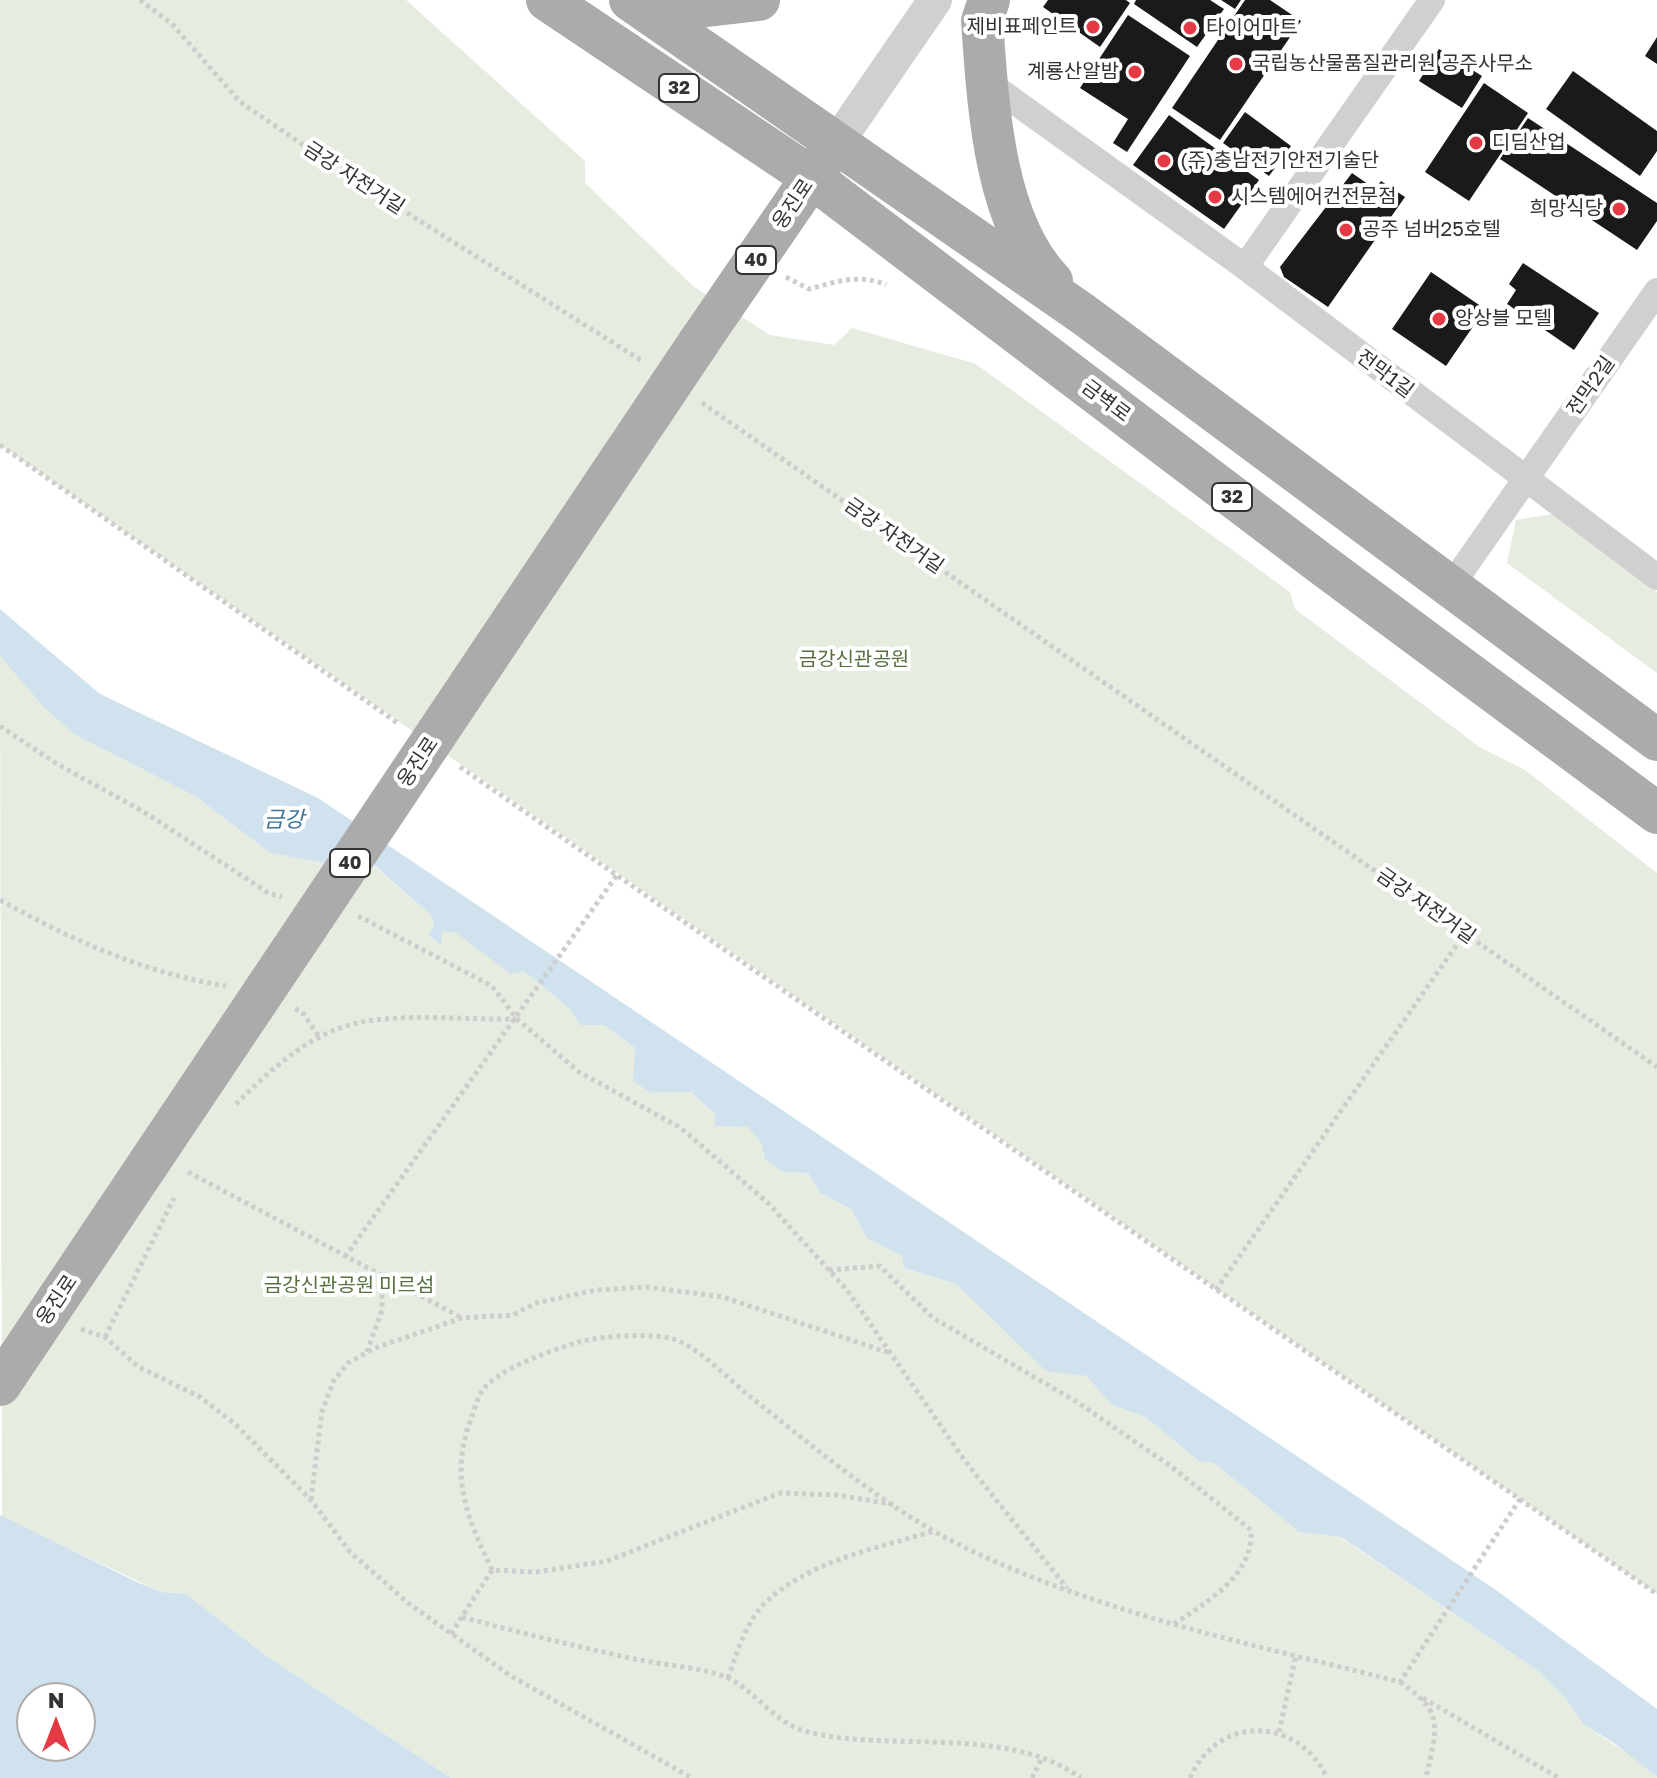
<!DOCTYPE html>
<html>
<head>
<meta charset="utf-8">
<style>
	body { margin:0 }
	#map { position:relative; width:1657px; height:1778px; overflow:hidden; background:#fff; font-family:"Golos Text",sans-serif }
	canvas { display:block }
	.north { position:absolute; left:16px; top:1682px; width:80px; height:80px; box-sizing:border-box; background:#fff; border:2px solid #adadad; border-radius:50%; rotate:0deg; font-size:22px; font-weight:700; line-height:32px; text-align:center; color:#333 }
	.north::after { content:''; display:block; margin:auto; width:28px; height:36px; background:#e63946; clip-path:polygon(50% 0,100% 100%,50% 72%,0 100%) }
</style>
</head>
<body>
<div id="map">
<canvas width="1657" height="1778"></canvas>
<div class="north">N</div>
</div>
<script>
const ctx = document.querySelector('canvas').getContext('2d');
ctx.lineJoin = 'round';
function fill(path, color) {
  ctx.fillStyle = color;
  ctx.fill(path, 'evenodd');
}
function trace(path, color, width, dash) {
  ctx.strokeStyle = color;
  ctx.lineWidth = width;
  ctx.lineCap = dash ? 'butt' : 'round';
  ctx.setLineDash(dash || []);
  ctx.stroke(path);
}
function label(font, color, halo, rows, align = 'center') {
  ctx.font = font + ' "Golos Text","Noto Sans KR",sans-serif';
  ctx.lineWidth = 8;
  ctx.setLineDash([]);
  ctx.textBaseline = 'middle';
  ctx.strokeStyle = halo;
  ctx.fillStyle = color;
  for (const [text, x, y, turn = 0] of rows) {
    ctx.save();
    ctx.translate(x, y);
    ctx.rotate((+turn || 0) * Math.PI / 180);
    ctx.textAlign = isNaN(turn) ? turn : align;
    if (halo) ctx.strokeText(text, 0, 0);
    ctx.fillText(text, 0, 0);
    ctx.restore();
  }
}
const green = new Path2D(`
	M0,0h406l179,161v22l108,103 77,49 64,10 18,-17 124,36 314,228 5,17 186,139 44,22 132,103v721l-1657,-1149z
	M1552,514l105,78v81l-150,-110 9,-43z
	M0,656l75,79 120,61 75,57 50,9 22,9 25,-11 64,55 3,10 -6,11 13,8v-14l15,3 55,40 13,-2 46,38 10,16h24l31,23 -1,33 17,12 40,-1 24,22 1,11 32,2 13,16 4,17 18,12 25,1 12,20 31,16 16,29 36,18 1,12 52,16 90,86 40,6 26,29 33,12 54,44 15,2 85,69 41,5 198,134 28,28 18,26 54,35 19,18h-1206l-187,-124 -78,-60 -25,-2 -159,-75z`);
const water = new Path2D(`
	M0,609l100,85 218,104 1178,792 161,119v68l-43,-34 -30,-18 -18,-26 -28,-28 -197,-134 -42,-5 -85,-69 -15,-2 -54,-44 -33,-12 -26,-29 -40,-5 -90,-87 -52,-16 -2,-12 -35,-18 -16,-29 -31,-16 -12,-20 -25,-1 -18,-12 -4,-17 -13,-16 -33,-1v-12l-24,-22 -40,1 -18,-12 2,-33 -31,-23h-24l-10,-16 -46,-38 -13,3 -55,-41 -14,-2 -1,14 -13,-10 6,-10 -3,-10 -63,-55 -26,11 -22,-9 -50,-9 -75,-57 -120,-61 -31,-28 -44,-51z
	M0,1515l137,67 24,10 25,2 78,60 187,124h-451zM80,1698v48h-48v-48z`);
const building = new Path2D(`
	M1048,0h78l4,3 -30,44 -57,-40z
	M1136,0h74l14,9 -27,38 -63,-43z
	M1221,0h20l-6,9z
	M1245,0h25l31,21 -81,119 -48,-32z
	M1128,15l62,41 -63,96 -14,-9 15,-24 -48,-31z
	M1657,37v27l-12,-8z
	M1439,49l43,27 -20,32 -43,-27z
	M1573,71l84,60v20l-17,25 -94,-67z
	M1484,83l44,30 -59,88 -44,-29z
	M1245,112l46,34 -22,30 -46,-33z
	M1169,115l90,65 -35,49 -91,-64z
	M1528,118l129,85v18l-20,29 -137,-91z
	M1352,173l23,16 6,-8 24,16 -77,110 -44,-30 -4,-10z
	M1523,263l76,50 -25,37 -67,-46 9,-14 -7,-6z
	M1431,272l54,37 -39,57 -54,-37z`);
const path = new Path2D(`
	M140,0l32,24 68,78 115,78 287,181
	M786,277l23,12c27,-7 50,-16 77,-4
	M702,403l955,664
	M0,445l399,279
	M0,726l57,38 87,48 126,82 12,3
	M460,767l1197,827
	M0,900c72,40 144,73 226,86
	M358,916l134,70 25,33 62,53 102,56 87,75 79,87 118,171 102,127
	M295,1009l7,3 18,26
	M236,1104c33,-33 74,-71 121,-81 44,-10 112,-3 159,-4
	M188,1172l274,146
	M345,1257l272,-382
	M829,1270l51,-4 53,52 144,84 95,65 79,63c3,45 -44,72 -77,94
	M1216,1290l249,-357
	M81,1329l24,8 32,29 63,31 35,27 76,76 39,52 58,51 103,73 181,102
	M105,1337l69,-139
	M367,1352l15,-42v-33
	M311,1500l11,-89 12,-31 14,-17 27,-15 87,-30 51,-3 23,-12 60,-13 51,-3 76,10 167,56
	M492,1570c-25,-53 -43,-93 -21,-151 3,-8 6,-20 11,-28 16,-23 71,-41 97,-49 22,-6 81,-11 102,0 25,12 49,39 71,56 59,47 131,107 198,142 140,72 299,103 450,142l120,-183
	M462,1617c58,16 117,30 177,43 25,5 67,8 89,18 29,14 47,46 80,54 83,21 198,-8 273,46
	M451,1634l41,-64 44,2 71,-11 173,-68 57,2 59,10
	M728,1678c9,-25 18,-57 38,-76 45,-42 112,-54 168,-71
	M1400,1682c47,32 36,47 26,96
	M1423,1698l136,80
	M1279,1732l17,-77
	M1032,1778l9,-18
	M1190,1778c28,-64 108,-62 137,0`);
const minor = new Path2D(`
	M986,81l259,186 412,310
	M1245,267l187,-267
	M1451,586l206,-295`);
const tertiary = new Path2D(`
	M838,141l97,-141`);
const primary = new Path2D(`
	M547,0l264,177 509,386 337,250
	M630,0l453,314 574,426
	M682,0l25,6 52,-6
	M989,0l-7,21c6,81 11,199 70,260
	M699,342l128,-187`);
const primaryBridge = new Path2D(`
	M0,1385l699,-1043`);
const markers = [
	[1093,27,8,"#e63946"],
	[1190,28,8,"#e63946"],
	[1236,64,8,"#e63946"],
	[1135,72,8,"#e63946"],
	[1476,143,8,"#e63946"],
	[1164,161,8,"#e63946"],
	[1215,197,8,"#e63946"],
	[1619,209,8,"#e63946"],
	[1346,230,8,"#e63946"],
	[1439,319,8,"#e63946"]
];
const shields = [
	[679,88,40],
	[756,260,40],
	[1232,497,40],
	[350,863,40]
];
const shieldNames = [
	["32",679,88],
	["40",756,260],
	["32",1232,497],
	["40",350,863]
];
const poiNames = [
	["제비표페인트",1077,27,"right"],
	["타이어마트",1206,28],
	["국립농산물품질관리원 공주사무소",1252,64],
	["계룡산알밤",1119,72,"right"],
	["디딤산업",1492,143],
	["(주)충남전기안전기술단",1180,161],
	["시스템에어컨전문점",1231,197],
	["희망식당",1603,209,"right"],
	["공주 넘버25호텔",1362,230],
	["앙상블 모텔",1455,319]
];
const streetNames = [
	["금강 자전거길",354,178,33],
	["웅진로",793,204,-56],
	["전막1길",1385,374,37],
	["전막2길",1591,386,-55],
	["금벽로",1106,401,37],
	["금강 자전거길",894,536,35],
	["웅진로",418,762,-56],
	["금강 자전거길",1426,906,35],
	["웅진로",57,1300,-56]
];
const parkNames = [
	["금강신관공원",854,660],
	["금강신관공원 미르섬",349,1286]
];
const waterNames = [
	["금강",284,820]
];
fill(green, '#e6ecdf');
fill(water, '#cfe2ee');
fill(building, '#1a1a1a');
trace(path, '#cdcdcd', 5, [4, 4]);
trace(minor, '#d0d0d0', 26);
trace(tertiary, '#d0d0d0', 34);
trace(primary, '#ababab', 42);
trace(primaryBridge, '#ababab', 42);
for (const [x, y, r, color] of markers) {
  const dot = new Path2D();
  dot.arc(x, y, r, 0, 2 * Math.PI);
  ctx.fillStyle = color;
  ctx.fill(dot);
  trace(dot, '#fff', 3);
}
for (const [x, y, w] of shields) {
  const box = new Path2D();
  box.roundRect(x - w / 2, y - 14, w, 28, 6);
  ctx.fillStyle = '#fff';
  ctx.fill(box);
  trace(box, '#333', 2);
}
label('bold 18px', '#333', null, shieldNames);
label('20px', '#333', '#fff', poiNames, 'left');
label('20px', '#333', '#fff', streetNames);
label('20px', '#56703f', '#fff', parkNames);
label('italic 22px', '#3f7597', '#fff', waterNames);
</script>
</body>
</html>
